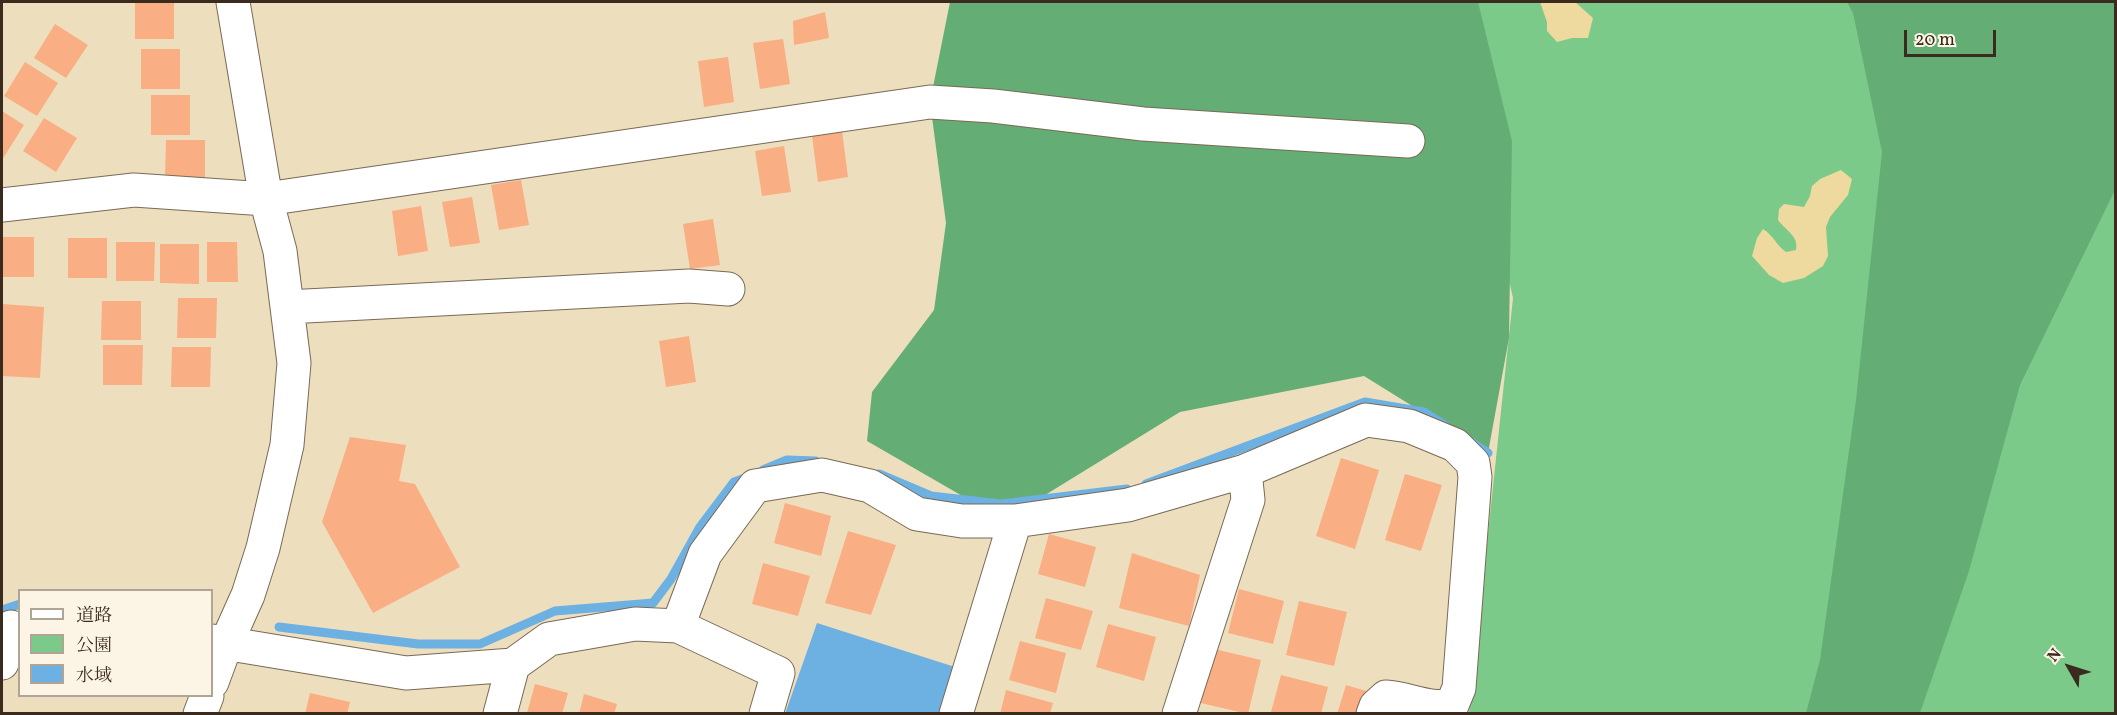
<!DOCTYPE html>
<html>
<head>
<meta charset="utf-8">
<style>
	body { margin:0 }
	#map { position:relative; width:2117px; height:715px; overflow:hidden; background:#eddfbe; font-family:Vollkorn,"Noto Serif JP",serif }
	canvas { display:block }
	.frame { position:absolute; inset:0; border:3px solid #3b2a1e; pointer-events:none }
	.legend { position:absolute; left:18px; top:589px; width:195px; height:108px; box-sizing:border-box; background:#fcf5e5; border:2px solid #afa495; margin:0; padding:8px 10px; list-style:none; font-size:18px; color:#3b2a1e }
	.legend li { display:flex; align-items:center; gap:12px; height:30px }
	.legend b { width:30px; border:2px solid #afa495 }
	.north { position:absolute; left:2039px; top:637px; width:60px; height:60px; -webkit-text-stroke:4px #fcf5e5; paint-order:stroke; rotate:309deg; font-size:16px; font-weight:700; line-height:24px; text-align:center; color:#3b2a1e }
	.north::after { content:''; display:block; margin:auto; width:21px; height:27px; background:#3b2a1e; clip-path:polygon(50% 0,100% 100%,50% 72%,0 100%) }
	.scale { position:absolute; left:1904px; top:30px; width:92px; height:27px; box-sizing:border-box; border:3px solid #3b2a1e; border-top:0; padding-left:8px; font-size:18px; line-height:21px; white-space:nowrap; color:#3b2a1e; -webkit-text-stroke:4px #fcf5e5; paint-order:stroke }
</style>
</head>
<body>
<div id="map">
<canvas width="2117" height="715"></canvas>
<div class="frame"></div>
<ul class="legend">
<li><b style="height:8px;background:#fff"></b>道路</li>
<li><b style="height:16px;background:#7bca8a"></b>公園</li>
<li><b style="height:16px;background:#6db0e2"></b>水域</li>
</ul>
<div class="north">N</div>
<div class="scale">20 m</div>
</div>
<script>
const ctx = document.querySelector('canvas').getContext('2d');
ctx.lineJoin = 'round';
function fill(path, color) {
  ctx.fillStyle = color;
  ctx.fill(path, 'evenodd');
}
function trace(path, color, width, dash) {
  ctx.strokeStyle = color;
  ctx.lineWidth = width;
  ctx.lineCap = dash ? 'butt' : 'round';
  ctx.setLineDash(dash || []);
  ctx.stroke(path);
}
const green = new Path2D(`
	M1446,2h669v711h-646l44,-415z`);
const forest = new Path2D(`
	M950,2h528l34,139 -3,197 -21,115 -124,-77 -184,36 -143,88 -66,1 -104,-60 5,-49 62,-82 12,-87 -16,-121z
	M1847,2h268v188l-95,195 -51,186 -49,142h-114l14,-53 36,-260 26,-248 -29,-139z`);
const sand = new Path2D(`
	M1540,2h35l18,16 -5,20h-16l-15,4 -10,-11v-9z
	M1841,170l11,9 -4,16 -18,22 -4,10 2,29 -5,10 -19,12 -21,5 -14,-8 -17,-19 5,-18 6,-9c10,6 14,17 23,23l10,-2c3,-14 -10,-19 -18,-30l1,-11 5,-5 20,3 6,-11 2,-10 8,-7z`);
const water = new Path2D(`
	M817,623l138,44 -15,46 -155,1z`);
const stream = new Path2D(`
	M1473,443l15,10
	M763,470l24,-10 29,1
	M879,474l52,22 70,8 126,-15
	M1146,484l219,-82 59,10 22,14
	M2,610l18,-6
	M279,627l139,17h62l75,-33 98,-8 18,-24 29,-52 34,-45 14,-5`);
const building = new Path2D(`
	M135,2h39v37h-39z
	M825,12l4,26 -35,7 -1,-24z
	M55,24l33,21 -22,33 -32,-20z
	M783,39l7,45 -30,5 -7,-46z
	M141,49h39v40h-39z
	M728,57l6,45 -30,5 -6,-46z
	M25,62l33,21 -21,33 -33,-20z
	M151,95h39v40h-39z
	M2,111l22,14 -22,35z
	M44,118l33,20 -21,34 -33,-21z
	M842,131l6,46 -30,5 -6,-46z
	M166,140h39v39h-40z
	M784,146l7,46 -29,4 -7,-45z
	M521,180l8,45 -30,5 -8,-45z
	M472,197l8,46 -30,4 -8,-45z
	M421,206l7,45 -30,5 -6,-45z
	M713,219l7,46 -30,4 -7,-45z
	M2,237h32v40h-32z
	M68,238h39v40h-39z
	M116,242h39l-1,39h-38z
	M207,242h30l1,40h-31z
	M160,244h39v40l-39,-1z
	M178,298h39l-1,40h-39z
	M102,301h39v39h-40z
	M2,304l42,3 -4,71 -38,-2z
	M689,336l7,46 -30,5 -7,-46z
	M103,345h40l-1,40h-39z
	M172,347h39l-1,40h-39z
	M350,437l56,8 -7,36 16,3 45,83 -87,46 -51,-91z
	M1341,458l38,12 -24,79 -39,-13z
	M1405,474l37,11 -21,66 -36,-11z
	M785,503l46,13 -10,40 -47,-13z
	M848,531l48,14 -25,70 -46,-12z
	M1049,534l47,13 -11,40 -47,-13z
	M1132,553l68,22 -11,51 -70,-18z
	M763,563l47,13 -12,40 -46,-12z
	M1239,589l45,12 -11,43 -45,-11z
	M1046,598l47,13 -12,39 -46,-12z
	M1299,601l48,11 -13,54 -48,-11z
	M1108,624l48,13 -12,44 -48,-14z
	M1020,641l46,12 -10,40 -47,-13z
	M1214,649l47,11 -13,54 -47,-11z
	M1281,675l47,12 -7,27 -50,-2z
	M535,684l33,9 -6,21 -35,-1z
	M1346,685l20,6 -7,23h-22z
	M1006,690l47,13 -3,11h-50z
	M310,693l40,9 -3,12h-42z
	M584,694l33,10 -3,10h-35z`);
const minor = new Path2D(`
	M2,205l132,-15 132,9 664,-97 63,4 150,18 265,17
	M287,307l402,-21 39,3
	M678,626l27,-72 50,-68 67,-11 48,11 47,28 45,7h53l113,-16 117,-34 121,-51 43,6 46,19 18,18 2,14 -16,211 -7,17c-20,6 -45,-7 -66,-8l-10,9 -3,8
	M212,641l194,32 107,-8 36,-26 86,-15 43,2 100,47 -12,41
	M2,663l9,-36
	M212,682l14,-38 22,-49 15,-47 24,-103 7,-82 -14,-112 -14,-52 -33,-197
	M200,714l7,-18
	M500,714l13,-49
	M956,714l59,-193
	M1179,714l69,-214 -3,-29`);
fill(green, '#7bca8a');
fill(forest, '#64ae76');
fill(sand, '#eeda9e');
fill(water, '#6db0e2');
trace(stream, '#6db0e2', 9);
fill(building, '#f9ae83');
trace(minor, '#796956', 35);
trace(minor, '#fff', 33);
</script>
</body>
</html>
